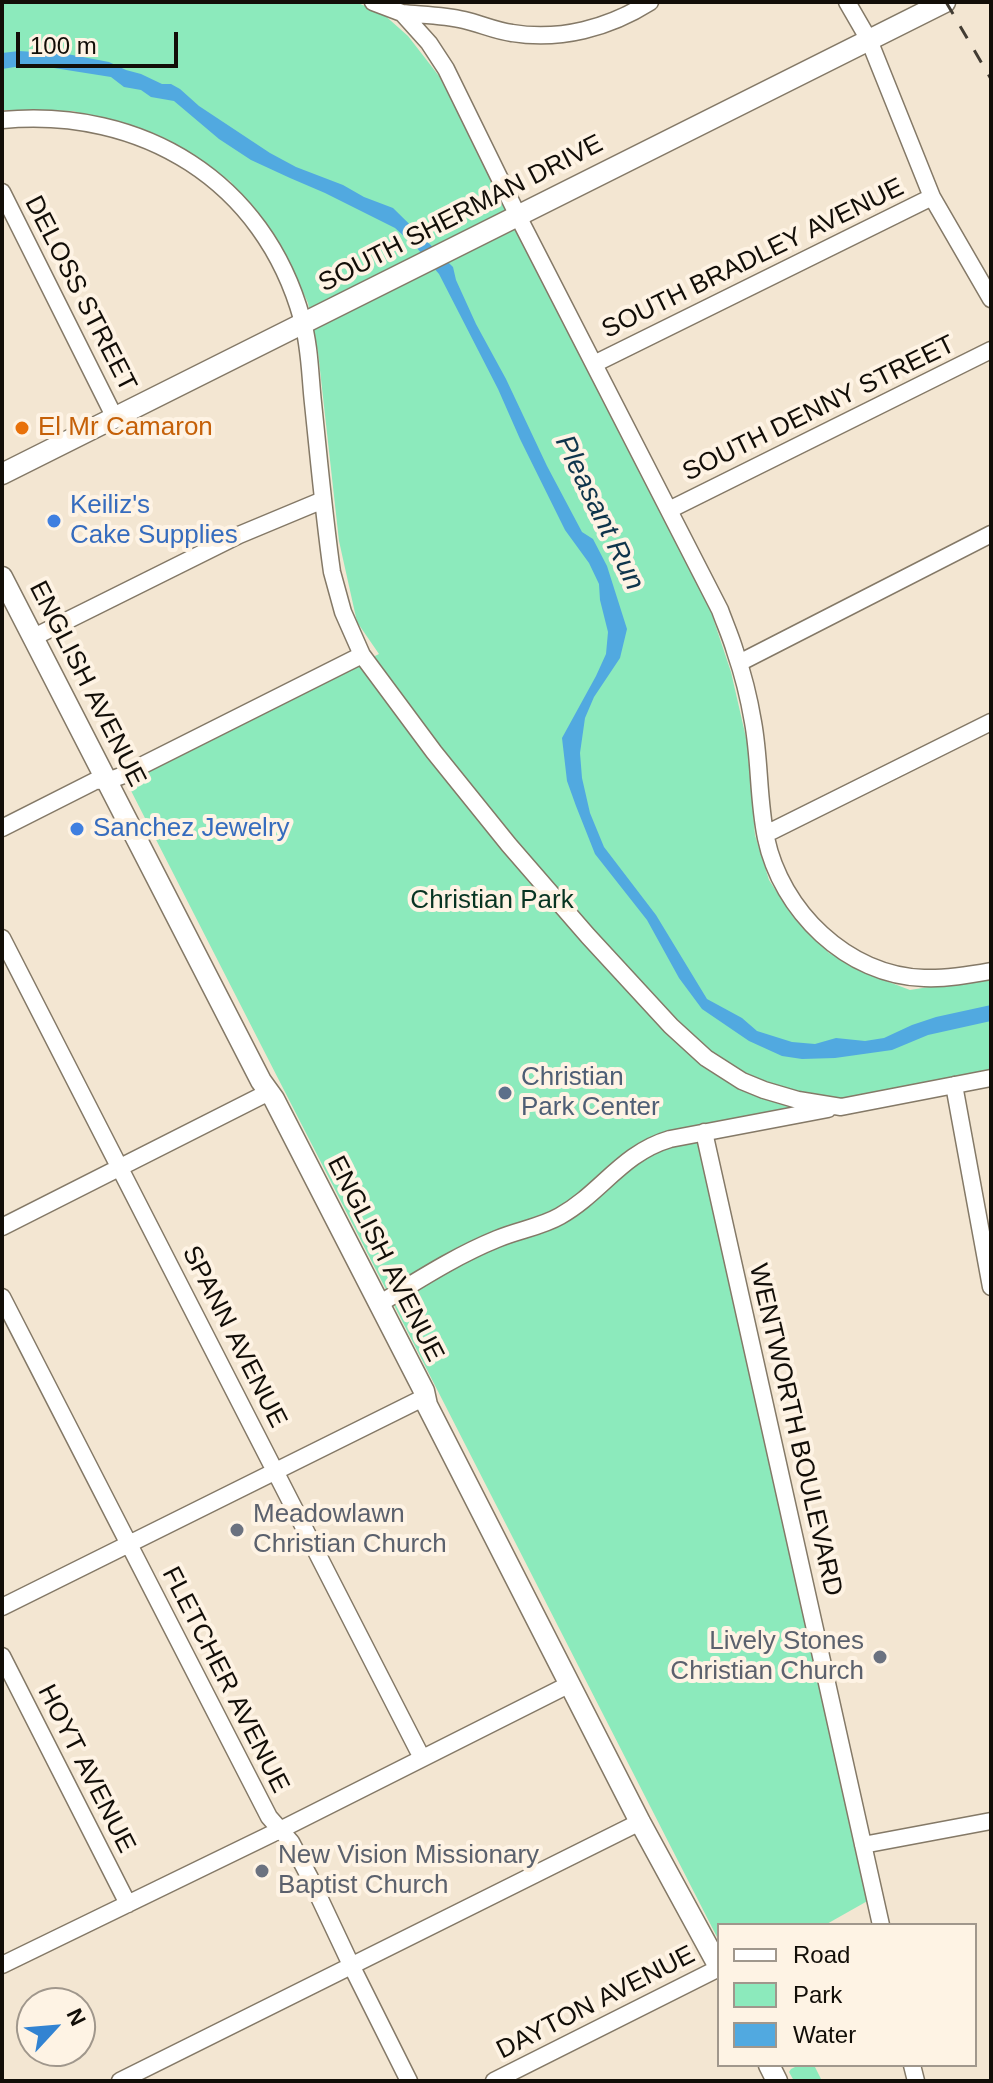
<!DOCTYPE html>
<html>
<head>
<meta charset="utf-8">
<style>
	body { margin:0 }
	#map { position:relative; width:993px; height:2083px; overflow:hidden; background:#f3e6d2; font-family:Arial,sans-serif }
	canvas { display:block }
	.frame { position:absolute; inset:0; border:4px solid #120e08; pointer-events:none }
	.legend { position:absolute; left:717px; top:1923px; width:260px; height:144px; box-sizing:border-box; background:#fef3e4; border:2px solid #a0978c; margin:0; padding:10px 14px; list-style:none; font-size:24px; color:#120e08 }
	.legend li { display:flex; align-items:center; gap:16px; height:40px }
	.legend b { width:40px; border:2px solid #a0978c }
	.north { position:absolute; left:16px; top:1987px; width:80px; height:80px; box-sizing:border-box; background:#fef3e4; border:2px solid #a0978c; border-radius:50%; rotate:64deg; font-size:22px; font-weight:700; line-height:32px; text-align:center; color:#120e08 }
	.north::after { content:''; display:block; margin:auto; width:28px; height:36px; background:#3283d2; clip-path:polygon(50% 0,100% 100%,50% 72%,0 100%) }
	.scale { position:absolute; left:16px; top:32px; width:162px; height:36px; box-sizing:border-box; border:4px solid #120e08; border-top:0; padding-left:10px; font-size:24px; line-height:28px; white-space:nowrap; color:#120e08; -webkit-text-stroke:6px #fef3e4; paint-order:stroke }
</style>
</head>
<body>
<div id="map">
<canvas width="993" height="2083"></canvas>
<div class="frame"></div>
<ul class="legend">
<li><b style="height:10px;background:#fff"></b>Road</li>
<li><b style="height:22px;background:#8ceabc"></b>Park</li>
<li><b style="height:22px;background:#51a9e0"></b>Water</li>
</ul>
<div class="north">N</div>
<div class="scale">100 m</div>
</div>
<script>
const ctx = document.querySelector('canvas').getContext('2d');
ctx.lineJoin = 'round';
function fill(path, color) {
  ctx.fillStyle = color;
  ctx.fill(path, 'evenodd');
}
function trace(path, color, width, dash) {
  ctx.strokeStyle = color;
  ctx.lineWidth = width;
  ctx.lineCap = dash ? 'butt' : 'round';
  ctx.setLineDash(dash || []);
  ctx.stroke(path);
}
function label(font, color, halo, rows, align = 'center') {
  ctx.font = font + ' Arial,sans-serif';
  ctx.lineWidth = 8;
  ctx.setLineDash([]);
  ctx.textBaseline = 'middle';
  ctx.strokeStyle = halo;
  ctx.fillStyle = color;
  for (const [text, x, y, turn = 0] of rows) {
    ctx.save();
    ctx.translate(x, y);
    ctx.rotate((+turn || 0) * Math.PI / 180);
    ctx.textAlign = isNaN(turn) ? turn : align;
    if (halo) ctx.strokeText(text, 0, 0);
    ctx.fillText(text, 0, 0);
    ctx.restore();
  }
}
const green = new Path2D(`
	M2,2h353l26,10 27,24 31,40 269,527 23,69 16,70 8,93 14,45 25,38 35,35 44,23 37,14 81,-13v93l-293,61 173,768 -46,26h-106v16l-594,-1162 254,-125 -22,-32 -18,-81 -21,-189 -10,-49 -25,-53 -53,-69 -68,-44 -89,-26 -71,-1z
	M799,2065h15l8,16h-28l-5,-9 2,-3z`);
const water = new Path2D(`
	M19,51l48,3 42,8 17,8 15,4 21,10h9l9,5 19,17 71,47 26,14 47,18 21,12 29,11 60,59 3,13 20,44 30,55 41,87 35,66 11,7 14,27 20,63 -7,29 -26,39 -9,21 -5,35 2,25 8,35 14,34 52,68 51,84 35,19 15,13 35,11 23,2 21,-6 29,3 19,-3 28,-13 24,-8 55,-12v16l-63,14 -36,15 -57,8 -33,1 -20,-3 -33,-15 -47,-32 -23,-31 -32,-58 -52,-66 -19,-48 -9,-25 -5,-43 34,-62 10,-22 2,-22 -8,-32 -1,-16 -10,-21 -24,-33 -45,-91 -22,-50 -59,-115 -23,-27 -21,-19 -70,-35 -35,-15 -39,-18 -32,-21 -45,-38 -23,-4 -10,-7 -17,-3 -13,-10 -57,-9 -39,-1 -13,2v-16z`);
const minor = new Path2D(`
	M373,2l29,11 27,30 17,26 77,157 197,384c5,14 11,27 15,41 8,23 14,47 18,71 7,38 5,78 13,116 15,72 81,138 158,140 22,1 45,-3 67,-7
	M847,2l22,38 63,157 59,102
	M402,13c20,2 42,2 62,7 17,4 32,11 48,13 48,8 97,-5 138,-31
	M2,120c140,-13 262,61 300,199 8,27 8,57 11,84 6,57 11,113 19,169l11,40 19,43 72,97 75,93 79,91 83,90 35,32 36,23 22,9 34,10 43,7 150,-29
	M2,192l113,226
	M594,364l338,-167
	M669,510l322,-160
	M34,637l205,-102 84,-35
	M739,663l252,-129
	M2,828l93,-47 15,-1 11,-4 241,-121
	M766,834l225,-112
	M2,938l420,820
	M954,1085l37,202
	M704,1132l177,793
	M2,1227l267,-135
	M2,1297l267,520 22,25 19,36 42,89 57,114
	M379,1304c38,-23 76,-48 118,-65 21,-9 44,-12 63,-23 41,-23 62,-63 110,-77l158,-30
	M2,1607l423,-210
	M2,1656l126,248
	M863,1845l128,-24
	M2,1965l286,-139 282,-142
	M912,2065l4,16
	M120,2081l520,-259
	M494,2081l225,-113`);
const major = new Path2D(`
	M2,474l943,-472
	M2,577l259,504 13,18 150,292 3,14 213,417 79,145
	M769,2065l8,16`);
const rail = new Path2D(`
	M946,2l45,77`);
const markers = [
	[22,428,8,"#e8710a"],
	[54,521,8,"#3f7fe0"],
	[77,829,8,"#3f7fe0"],
	[505,1093,8,"#5c6f8a"],
	[237,1530,8,"#6b7280"],
	[880,1657,8,"#6b7280"],
	[262,1871,8,"#6b7280"]
];
const streetNames = [
	["SOUTH SHERMAN DRIVE",461,214,-27],
	["SOUTH BRADLEY AVENUE",753,259,-26],
	["DELOSS STREET",80,294,63],
	["SOUTH DENNY STREET",819,409,-26],
	["ENGLISH AVENUE",87,684,63],
	["ENGLISH AVENUE",385,1259,63],
	["SPANN AVENUE",234,1337,63],
	["WENTWORTH BOULEVARD",795,1430,77],
	["FLETCHER AVENUE",225,1680,63],
	["HOYT AVENUE",86,1769,63],
	["DAYTON AVENUE",596,2003,-27]
];
const foodNames = [
	["El Mr Camaron",38,428]
];
const shopNames = [
	["Keiliz's",70,506],
	["Cake Supplies",70,536],
	["Sanchez Jewelry",93,829]
];
const parkNames = [
	["Christian Park",492,901]
];
const serviceNames = [
	["Christian",521,1078],
	["Park Center",521,1108]
];
const worshipNames = [
	["Meadowlawn",253,1515],
	["Christian Church",253,1545],
	["Lively Stones",864,1642,"right"],
	["Christian Church",864,1672,"right"],
	["New Vision Missionary",278,1856],
	["Baptist Church",278,1886]
];
const waterNames = [
	["Pleasant Run",599,513,64]
];
fill(green, '#8ceabc');
fill(water, '#51a9e0');
trace(minor, '#847967', 19);
trace(major, '#847967', 23);
trace(minor, '#fff', 16);
trace(major, '#fff', 20);
trace(rail, '#423c33', 3, [14, 14]);
for (const [x, y, r, color] of markers) {
  const dot = new Path2D();
  dot.arc(x, y, r, 0, 2 * Math.PI);
  ctx.fillStyle = color;
  ctx.fill(dot);
  trace(dot, '#fef3e4', 3);
}
label('26px', '#120e08', '#fef3e4', streetNames);
label('26px', '#c56008', '#fef3e4', foodNames, 'left');
label('26px', '#366cbe', '#fef3e4', shopNames, 'left');
label('26px', '#073422', '#fef3e4', parkNames);
label('26px', '#4e5e75', '#fef3e4', serviceNames, 'left');
label('26px', '#5b616d', '#fef3e4', worshipNames, 'left');
label('italic 28px', '#0f354c', '#fef3e4', waterNames);
</script>
</body>
</html>
